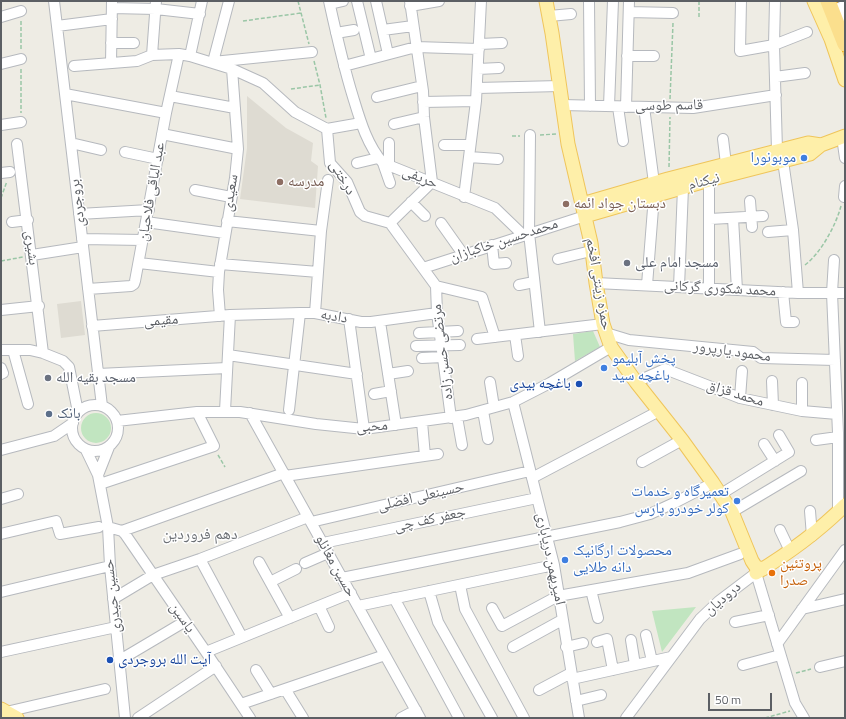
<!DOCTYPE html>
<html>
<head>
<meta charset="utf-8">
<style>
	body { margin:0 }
	#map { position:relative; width:846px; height:719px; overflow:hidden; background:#eeece4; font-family:"Titillium Web",sans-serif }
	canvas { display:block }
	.frame { position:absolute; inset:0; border:2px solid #5c5f64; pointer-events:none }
	.scale { position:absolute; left:708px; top:693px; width:64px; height:18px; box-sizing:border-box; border:2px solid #5c5f64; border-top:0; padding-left:5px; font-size:12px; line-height:14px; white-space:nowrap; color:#5c5f64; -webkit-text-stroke:3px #fff; paint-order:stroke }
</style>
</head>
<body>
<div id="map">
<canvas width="846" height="719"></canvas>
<div class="frame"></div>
<div class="scale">50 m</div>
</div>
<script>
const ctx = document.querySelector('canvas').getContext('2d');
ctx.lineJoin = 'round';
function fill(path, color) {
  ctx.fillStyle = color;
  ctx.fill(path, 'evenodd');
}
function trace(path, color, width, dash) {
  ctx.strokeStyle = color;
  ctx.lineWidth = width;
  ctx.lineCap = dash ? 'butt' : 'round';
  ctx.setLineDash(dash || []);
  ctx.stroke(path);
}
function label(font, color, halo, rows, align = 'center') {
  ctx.font = font + ' "Titillium Web","Noto Naskh Arabic",sans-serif';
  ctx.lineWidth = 3;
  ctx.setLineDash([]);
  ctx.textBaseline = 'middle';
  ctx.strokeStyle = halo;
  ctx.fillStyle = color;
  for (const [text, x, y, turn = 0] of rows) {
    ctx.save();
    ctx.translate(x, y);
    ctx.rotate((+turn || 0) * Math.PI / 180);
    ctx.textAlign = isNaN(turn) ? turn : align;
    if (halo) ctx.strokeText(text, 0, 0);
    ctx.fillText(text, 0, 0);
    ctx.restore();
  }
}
const education = new Path2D(`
	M247,96l39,32 27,15 -2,18 7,5 -3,42 -75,-9 7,-51z
	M81,301l4,34 -24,3 -4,-34z`);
const green = new Path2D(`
	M593,331l7,16 -25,14 -2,-27z
	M81 428a15 15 0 1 1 30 0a15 15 0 1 1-30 0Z
	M696,607l-34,45 -10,-41z`);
const path = new Path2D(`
	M298,1l11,43
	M699,17v-16
	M21,21v30
	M243,21l58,-8
	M314,61l6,24 6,33
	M21,69v44
	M291,89l29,-4
	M670,99l3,-76
	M540,135l16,-1
	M512,136h8
	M669,167l1,-50
	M1,198l6,-17
	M1,261l22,-4
	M805,265c16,-12 31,-40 36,-59
	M218,455l7,12
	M796,673l15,-4
	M765,718l25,-7`);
const minor = new Path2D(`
	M54,1l48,405
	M229,1l-16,61 99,-10
	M329,1c7,32 14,64 24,96 7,23 14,48 30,66l112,45 28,27
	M357,1l14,58
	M376,1l12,53
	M589,1l1,105
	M741,1l-1,50 34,-6 33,-13
	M775,1l-1,44 3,105
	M844,1l1,3
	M330,4l13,-3
	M410,6l29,-5
	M112,8l44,1 44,5
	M838,8l7,15
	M629,12l44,1
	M549,16l22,-2
	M1,17l20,-6
	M57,26l55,-7
	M383,30l30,-4
	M336,33l18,-3
	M111,43h23
	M480,44l22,-1
	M152,55l4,-54
	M190,56l12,-55
	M627,56h27
	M111,63l1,-62
	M1,64l20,-5
	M74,66l63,-5 15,-6 27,-1 11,2 42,13 31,14 32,29 32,17 3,34 17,19 13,30 5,4 25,7 46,63
	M344,66l72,-19 63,2
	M478,69l21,-1
	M775,77l30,-4
	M477,88l83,-2
	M65,94l101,19
	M170,96l65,12
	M377,97l45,-11
	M423,102l53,-1
	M562,105l131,3 83,-13
	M609,106l4,-105
	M618,107l5,34
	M626,107l3,-106
	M644,107l10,76
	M394,124l30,-7
	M1,125l20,-3
	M327,129l34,-6
	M162,134l76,15
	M530,135l-1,98 11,99
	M842,137l3,21
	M723,139l3,25
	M71,143l30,7
	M17,144l26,209
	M444,145h26
	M125,152l33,7
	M469,157l29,2
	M783,161l10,69 5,63
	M357,163l21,-5
	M383,163l7,20
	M389,166v-23
	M1,173l9,-1
	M709,180v109
	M845,186l-1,11h1
	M195,190l36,7
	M464,197l12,-96 5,-100
	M750,201l2,26
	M411,202l14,14
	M79,214l70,-4
	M733,218l4,72
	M710,219l53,-3
	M227,221l94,10
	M12,222l16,-2
	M146,222l79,11
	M390,223l42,-41 -8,-65 -1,-26 -13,-90
	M441,223l22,31
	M768,232l25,-2
	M82,239l61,1
	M492,245l2,19 12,-1
	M32,255l51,-8
	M558,259l33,-8
	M834,260l-2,33 6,140v79
	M139,263l80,9
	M220,264l98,8
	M423,268l162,-52
	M596,283l202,10h47
	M519,285l15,-3
	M647,285l7,-89
	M436,286l1,27 14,105
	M436,286l46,11 13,40
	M679,287l4,-99
	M88,289l43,-3 3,-2 1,-3 31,-168 13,-59
	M783,292l3,30h8
	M1,310l38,-4
	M315,313l6,-82 7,-51
	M220,316l-2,-26 1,-18 16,-94 3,-29 -6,-80
	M349,319l15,110
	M380,322l16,103
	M92,326l138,-11 70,-2h15l46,9h10l66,-9
	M419,333l39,-2
	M606,333l23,7 124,12 8,6 74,2
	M515,335l3,21
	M477,339l126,-15
	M416,346l44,-1
	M1,350h29l13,3 20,8 6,6 9,45
	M13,350l15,54
	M228,355l129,19
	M422,358l21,-1
	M1,368l2,5 -2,1
	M98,374l129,-6
	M388,374l20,-3
	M772,381l1,24
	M490,382l4,25
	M636,382l29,-13 75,29 62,13 35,3
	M374,394l17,-3
	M740,398l2,-27
	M513,402l41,163 25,153
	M72 428a23 23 0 1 1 46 0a23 23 0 1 1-46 0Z
	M289,410l11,-97
	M225,411l5,-96
	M483,411l5,28
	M802,411v-28
	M250,413l170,305
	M457,417l5,28
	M117,421l80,-9h43l76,12 48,5 102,-14 47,-13 37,-19 61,-36
	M422,422l3,34
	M816,440l22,-3
	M764,444l11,17
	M1,450l53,-14 19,-13
	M86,450l12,25 10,52 2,39 15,152
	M642,462l40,-22
	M98,475l11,-28
	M285,476l153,-22
	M532,478l127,-67
	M100,484l114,-38 -17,-34
	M721,494l68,-42 -10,-17
	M1,499l17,-5
	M810,511l2,25
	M732,512l69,-41
	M311,522l219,-51
	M108,527l14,4 3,3 81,118 44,66
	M780,530l10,21
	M122,531l162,-58
	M1,534l55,-13 4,13 39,-7
	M323,543l214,-45
	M200,559l42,78
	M259,562l31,56
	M305,563l23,-10
	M342,578l278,-56 30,-8 24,-11 39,-20
	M270,582l26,-13
	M460,585l5,24 59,109
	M591,590l7,28
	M429,591l9,31 54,96
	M1,592l109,-26
	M394,598l65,120
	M113,599l40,-24 47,-16 108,-42
	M319,606l10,21
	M358,606l196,-41
	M492,608l10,18 56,-30 130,-23 52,-19
	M802,609l43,-10
	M735,622l34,-7
	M646,635l6,26
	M631,640l4,25
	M597,642l10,-3 6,31
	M777,644l68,-94
	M513,647l49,-27
	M566,647l17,-4
	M1,652l115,-25
	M206,652l145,-59
	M120,660l64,-38
	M743,665l37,-10
	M820,667l25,-6
	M256,670l15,24
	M572,679l99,-22
	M285,689l18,29
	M539,690l32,-17
	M576,701l25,-6
	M241,704l144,-49
	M6,712l99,-23
	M138,718l78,-52
	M401,718l15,-8
	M626,718l74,-99 19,-18 37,-28 39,130 9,15`);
const major = new Path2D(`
	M546,1l6,32 16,111 23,99 5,40 7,41 8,23 25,35 46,58 31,43 19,29 20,49 4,6 7,2
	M814,1l17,38 14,41
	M582,204l86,-25 140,-36 13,2
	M585,216l124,-36 101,-26 11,-9 24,-9
	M756,573c33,-20 62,-41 89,-68
	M1,709l16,9`);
const highway = new Path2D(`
	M828,1l17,43`);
const markers = [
	[804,158,4,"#3f7fe0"],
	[280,182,4,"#8d6e63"],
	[566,204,4,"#8d6e63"],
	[627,263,4,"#6b7280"],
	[604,368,4,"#3f7fe0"],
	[48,378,4,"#6b7280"],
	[579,384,4,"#1a4fb4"],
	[49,414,4,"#5c6f8a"],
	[737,501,4,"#3f7fe0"],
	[565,560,4,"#3f7fe0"],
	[772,573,4,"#e8710a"],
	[110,660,4,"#1a4fb4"]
];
const streetNames = [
	["قاسم طوسی",669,106,-1],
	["درختی",342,178,60],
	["حریفی",420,178,22],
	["نیکنام",704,182,-15],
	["عبد الباقی فلاحیان",152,192,-80],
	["سعیدی",231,193,-81],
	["بروجردی",78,203,-97],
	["محمدحسین خاکبازان",504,241,-18],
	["بشیری",31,248,83],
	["حمزه زینتی افخم",598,284,80],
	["محمد شکوری گرکانی",720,289,3],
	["دادبه",334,317,10],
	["مقیمی",161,321,-4],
	["مرتضی حسن زاده",443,352,-97],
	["محمود یارپرور",732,352,8],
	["محمد قزاق",735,394,17],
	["محبی",372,427,-4],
	["حسینعلی افضلی",421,497,-13],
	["جعفر کف چی",430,520,-12],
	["امیربهمن دریاباری",550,559,78],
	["حسین مغانلو",335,566,61],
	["حسین حیدری",113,596,-96],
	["درودیان",723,599,-40],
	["یاسین",182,618,55]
];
const shopNames = [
	["موبونورا",796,158],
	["پخش آبلیمو",612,359,"left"],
	["باغچه سید",612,376,"left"],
	["تعمیرگاه و خدمات",729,492],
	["کولر خودرو پارس",729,509],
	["محصولات ارگانیک",573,551,"left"],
	["دانه طلایی",573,568,"left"]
];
const educationNames = [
	["مدرسه",288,182],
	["دبستان جواد ائمه",574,204]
];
const worshipNames = [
	["مسجد امام علی",635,263],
	["مسجد بقیه الله",56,378]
];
const transitNames = [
	["باغچه بیدی",571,384],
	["آیت الله بروجردی",118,660,"left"]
];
const serviceNames = [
	["بانک",57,414]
];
const foodNames = [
	["پروتئین",780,564],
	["صدرا",780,581]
];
const neighbourhoodNames = [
	["دهم فروردین",200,535]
];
fill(education, '#dedbd2');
fill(green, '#c1e5c0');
trace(minor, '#b6b9be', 12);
trace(major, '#efc55b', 15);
trace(highway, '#eea303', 17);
trace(path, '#9ac6a6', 1.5, [4, 2]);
trace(minor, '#fff', 10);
trace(major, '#feefa9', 13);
trace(highway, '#fbdf8d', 15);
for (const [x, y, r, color] of markers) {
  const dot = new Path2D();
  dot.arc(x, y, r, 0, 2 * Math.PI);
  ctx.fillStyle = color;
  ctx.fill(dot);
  trace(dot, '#fff', 1.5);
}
label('15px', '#5c5f64', '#fff', streetNames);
label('15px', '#366cbe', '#fff', shopNames, 'right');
label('15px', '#785e54', '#fff', educationNames, 'left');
label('15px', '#5b616d', '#fff', worshipNames, 'left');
label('15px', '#164399', '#fff', transitNames, 'right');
label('15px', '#4e5e75', '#fff', serviceNames, 'left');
label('15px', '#c56008', '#fff', foodNames, 'left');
label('16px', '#6d7176', '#fff', neighbourhoodNames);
</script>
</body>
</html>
